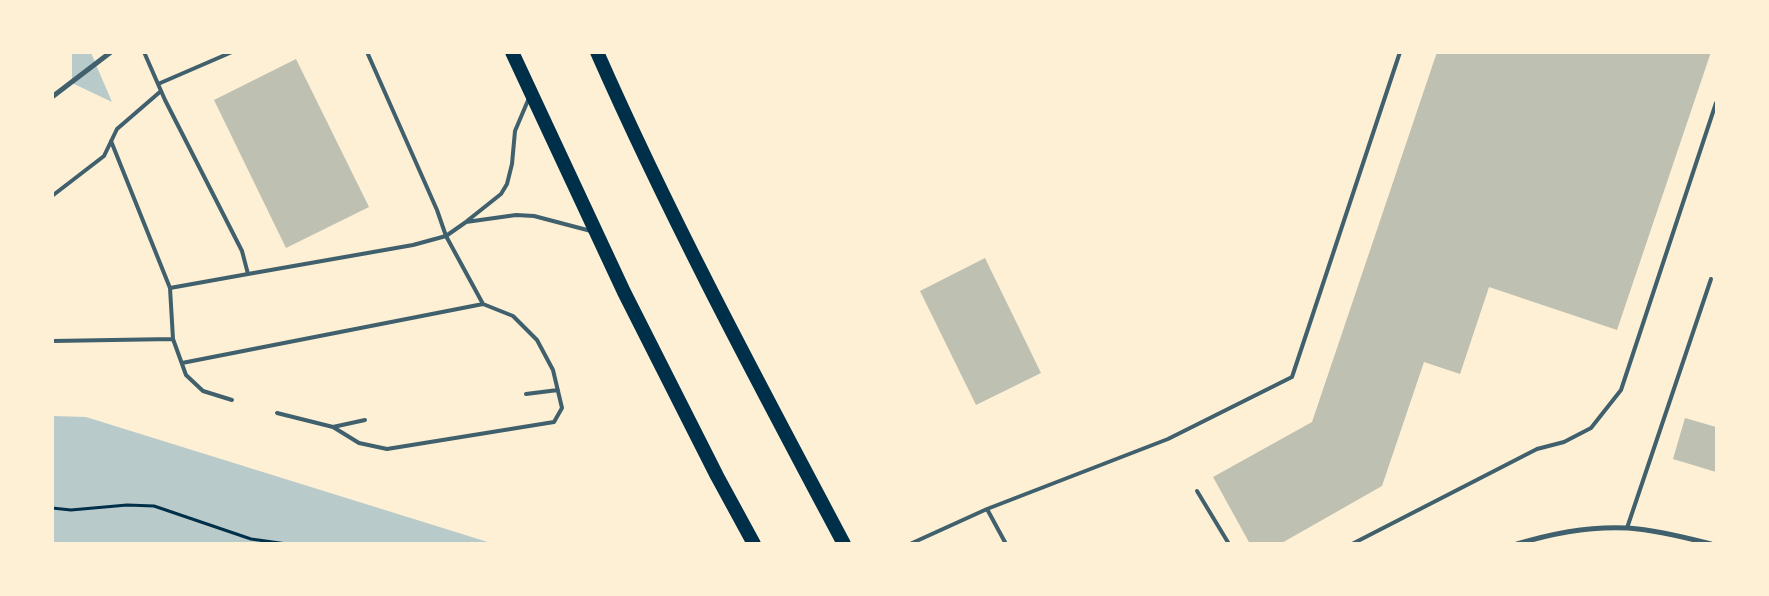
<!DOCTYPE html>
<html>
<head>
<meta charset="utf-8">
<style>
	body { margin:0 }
	#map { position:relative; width:1769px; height:596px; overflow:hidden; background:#fdf0d5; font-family:Spectral,serif }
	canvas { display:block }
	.frame { position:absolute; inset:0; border:54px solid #fdf0d5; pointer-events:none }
</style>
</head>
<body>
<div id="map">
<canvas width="1769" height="596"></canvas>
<div class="frame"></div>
</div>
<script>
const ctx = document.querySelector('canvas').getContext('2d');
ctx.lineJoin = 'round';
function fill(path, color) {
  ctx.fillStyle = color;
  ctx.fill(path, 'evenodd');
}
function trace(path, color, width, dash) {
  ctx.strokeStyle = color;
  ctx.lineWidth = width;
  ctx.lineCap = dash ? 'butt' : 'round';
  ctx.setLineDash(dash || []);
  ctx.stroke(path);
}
const green = new Path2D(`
	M72,53h19l21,49 -40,-19z
	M53,416l33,1 405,126 -438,1z`);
const building = new Path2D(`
	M1437,52h274l-94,278 -128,-43 -29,87 -36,-12 -42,124 -102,58h-30l-37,-67 99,-55z
	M296,59l73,148 -83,41 -72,-148z
	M985,258l56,115 -65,32 -56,-114z
	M1685,418l31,9v45l-43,-13z`);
const path = new Path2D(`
	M52,508l19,2 56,-5 27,1 97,33 36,5`);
const service = new Path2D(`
	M144,52l21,48 77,151 6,23 165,-29 33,-9 -9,-26 -70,-158
	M158,84l74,-32
	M111,141l59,147 78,-14
	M52,196l52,-40 13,-27 44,-38
	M467,221l34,-27 6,-10 5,-20 3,-33 14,-33
	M483,304l-37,-68 20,-14 50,-7 18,1 57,15
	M173,339l13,36 17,16 29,9
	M52,341l121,-2 -3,-51
	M182,363l301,-59 30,12 24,24 16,30 9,38 -8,14 -167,27 -28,-6 -26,-16 -56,-14
	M526,394l32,-4
	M333,427l32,-7
	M1197,491l32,53
	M987,509l19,35
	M1627,528l84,-249
	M910,544l77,-35 181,-70 124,-62 108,-325
	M1352,544l185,-95 27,-7 27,-14 30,-38 95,-287`);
const minor = new Path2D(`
	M52,97l59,-45
	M1517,544c36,-11 74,-18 111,-16 28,2 56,9 83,16`);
const trunk = new Path2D(`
	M512,52l112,240 93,184 37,68
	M597,52c74,168 161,330 247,492`);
fill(green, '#b9caca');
fill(building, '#bec0b2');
trace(path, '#003049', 3);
trace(service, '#3f606c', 4);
trace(minor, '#3f606c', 5);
trace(trunk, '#003049', 14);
</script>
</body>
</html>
